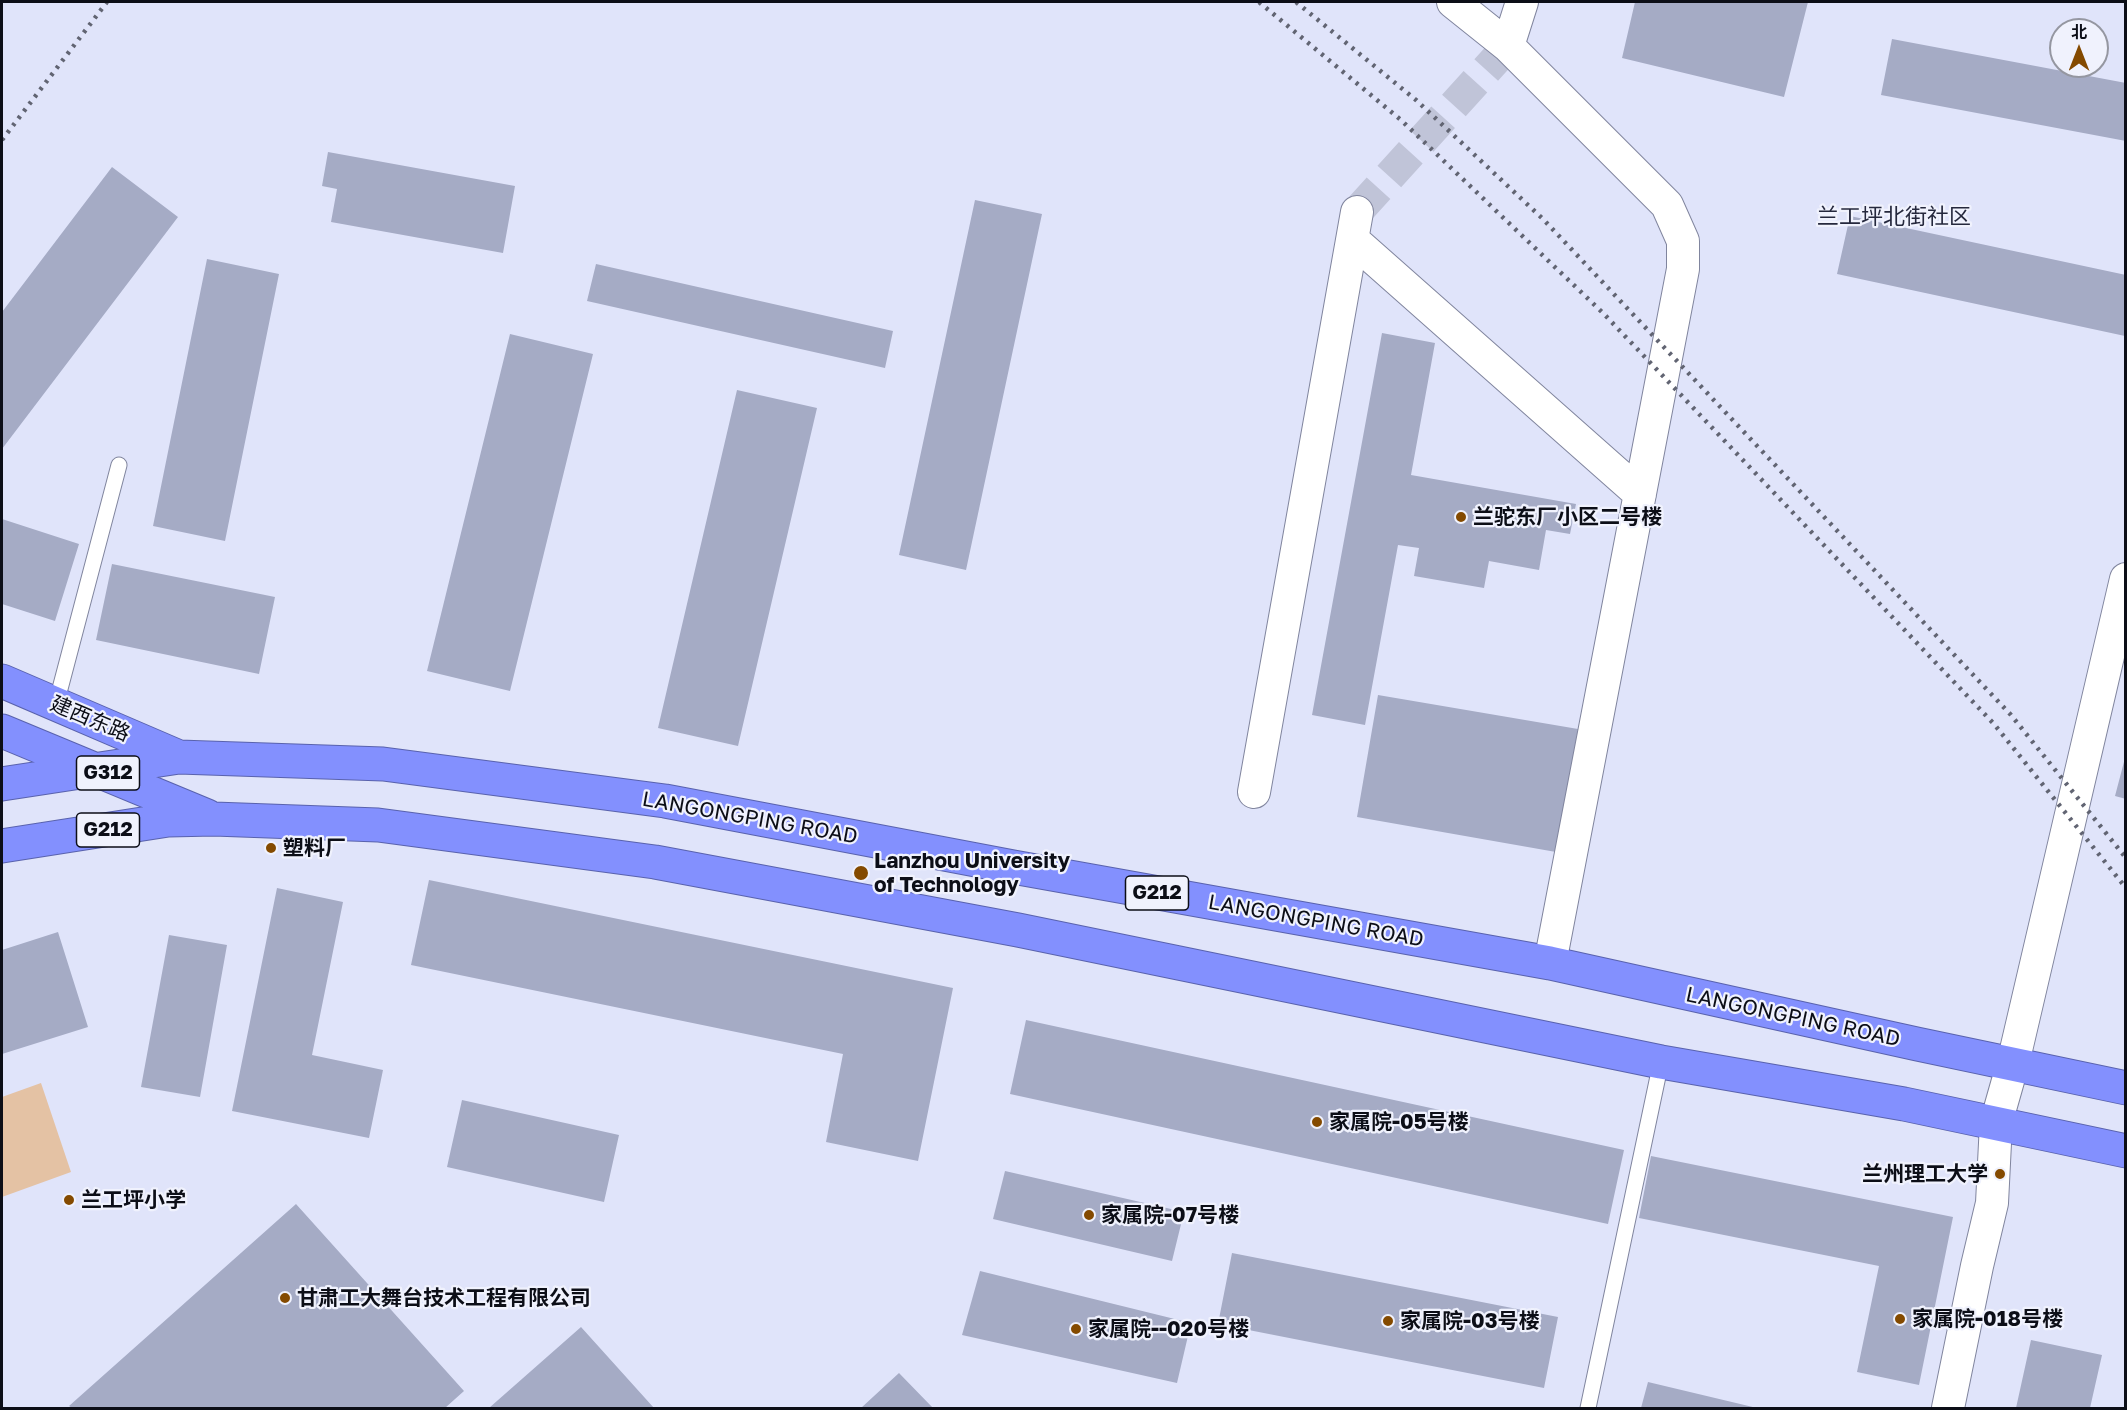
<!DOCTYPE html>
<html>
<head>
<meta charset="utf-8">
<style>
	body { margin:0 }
	#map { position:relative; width:2127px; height:1410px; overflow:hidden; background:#e0e4fa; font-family:"Golos Text","Noto Sans SC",sans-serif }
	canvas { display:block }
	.frame { position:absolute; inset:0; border:3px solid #0c0e17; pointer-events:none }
	.north { position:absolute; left:2049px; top:18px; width:60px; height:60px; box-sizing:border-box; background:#f0f2fd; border:2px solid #9597a1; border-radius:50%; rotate:0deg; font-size:16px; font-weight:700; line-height:24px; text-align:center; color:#0c0e17 }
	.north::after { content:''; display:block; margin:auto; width:21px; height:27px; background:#844a00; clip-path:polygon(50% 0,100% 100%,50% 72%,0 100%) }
</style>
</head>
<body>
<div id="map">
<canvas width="2127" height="1410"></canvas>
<div class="frame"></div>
<div class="north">北</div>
</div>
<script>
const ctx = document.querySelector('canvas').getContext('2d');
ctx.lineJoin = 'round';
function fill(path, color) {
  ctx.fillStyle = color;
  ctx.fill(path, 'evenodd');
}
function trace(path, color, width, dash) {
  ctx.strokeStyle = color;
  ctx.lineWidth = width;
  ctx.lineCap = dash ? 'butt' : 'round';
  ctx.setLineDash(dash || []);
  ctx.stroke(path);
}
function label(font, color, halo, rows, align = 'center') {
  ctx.font = font + ' "Golos Text","Noto Sans SC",sans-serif';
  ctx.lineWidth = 4.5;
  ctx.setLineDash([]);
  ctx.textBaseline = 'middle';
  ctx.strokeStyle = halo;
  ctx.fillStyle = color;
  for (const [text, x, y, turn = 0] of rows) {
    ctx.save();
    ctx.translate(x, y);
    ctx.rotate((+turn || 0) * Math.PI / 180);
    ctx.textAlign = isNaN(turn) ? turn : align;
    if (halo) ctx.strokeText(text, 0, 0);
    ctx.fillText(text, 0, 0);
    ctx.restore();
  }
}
const green = new Path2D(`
	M41,1083l30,89 -69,25v-100z`);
const building = new Path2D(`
	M1635,2h173l-24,95 -162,-39z
	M1892,39l234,44v58l-245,-46z
	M328,152l187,34 -12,67 -172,-31 6,-33 -15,-3z
	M112,167l66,50 -176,232v-137z
	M975,200l67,14 -76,356 -67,-15z
	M1850,216l276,59 -1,61 -288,-62z
	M207,259l72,15 -54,267 -72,-15z
	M596,264l297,67 -8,37 -298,-67z
	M1382,333l53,10 -24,132 165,29 -6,30 -24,-4 -7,40 -50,-9 -5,27 -70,-12 5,-28 -21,-3 -33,180 -53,-10z
	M510,334l83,20 -83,337 -83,-20z
	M737,390l80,18 -79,338 -80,-18z
	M2,519l77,25 -24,77 -53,-17z
	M112,564l163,33 -16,77 -163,-34z
	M1378,695l200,34 -22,123 -199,-35z
	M2125,758h1v41l-11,-3z
	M429,880l524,108 -35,173 -92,-19 17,-88 -432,-89z
	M277,888l66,14 -31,153 71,15 -14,68 -137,-27z
	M58,932l30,95 -86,27v-104z
	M169,935l58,10 -27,152 -59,-10z
	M1026,1020l598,130 -16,74 -598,-130z
	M462,1100l157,35 -15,67 -157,-35z
	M1651,1156l302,61 -34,168 -62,-13 22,-106 -240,-48z
	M1005,1171l179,41 -12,49 -179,-42z
	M296,1204l168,187 -19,17h-373l-3,-2z
	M1232,1253l326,64 -14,71 -326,-64z
	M980,1271l211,52 -14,60 -215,-48z
	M581,1327l73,81h-165z
	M2031,1340l71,15 -12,53h-74z
	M899,1373l34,35h-72z
	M1648,1382l109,26h-116z`);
const streetTunnel = new Path2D(`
	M1357,212l151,-166`);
const lane = new Path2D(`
	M56,704l63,-239
	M1588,1408l73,-346`);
const street = new Path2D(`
	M1453,2l55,44
	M1522,2l-14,44 159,159 16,36v28l-133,694
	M1353,240l287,254
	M1254,792l103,-580
	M1948,1408l29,-142 15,-63 4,-80 17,-60 113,-484`);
const highway = new Path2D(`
	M2,681l177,76
	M2,731l205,85
	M2,784l177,-27 204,7 282,37 348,66 537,96 367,81 209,44
	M2,846l166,-26 46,-1 164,6 277,37 363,68 643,132 243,42 222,47`);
const rail = new Path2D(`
	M1259,2l142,118 202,193 391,411 132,164
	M1296,2l120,98 127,119 468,496 115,143
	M2,140l105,-138`);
const markers = [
	[1461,517,6,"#844a00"],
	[271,848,6,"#844a00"],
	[861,873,8,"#844a00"],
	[1317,1122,6,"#844a00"],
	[2000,1174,6,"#844a00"],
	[69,1200,6,"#844a00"],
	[1089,1215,6,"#844a00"],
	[285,1298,6,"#844a00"],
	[1900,1319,6,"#844a00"],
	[1388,1321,6,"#844a00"],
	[1076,1329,6,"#844a00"]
];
const shields = [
	[108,773,63],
	[108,830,63],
	[1157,893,63]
];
const shieldNames = [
	["G312",108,773],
	["G212",108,830],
	["G212",1157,893]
];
const poiNames = [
	["兰驼东厂小区二号楼",1473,517],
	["塑料厂",283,848],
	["Lanzhou University",874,861],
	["of Technology",874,885],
	["家属院-05号楼",1329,1122],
	["兰州理工大学",1988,1174,"right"],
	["兰工坪小学",81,1200],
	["家属院-07号楼",1101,1215],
	["甘肃工大舞台技术工程有限公司",297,1298],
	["家属院-018号楼",1912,1319],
	["家属院-03号楼",1400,1321],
	["家属院--020号楼",1088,1329]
];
const streetNames = [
	["建西东路",90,719,23],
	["LANGONGPING ROAD",750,818,10],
	["LANGONGPING ROAD",1316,921,10],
	["LANGONGPING ROAD",1793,1017,12]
];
const neighbourhoodNames = [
	["兰工坪北街社区",1894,217]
];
fill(green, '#e4c2a4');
fill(building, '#a5abc5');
trace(streetTunnel, '#c0c4d8', 32, [32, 16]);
trace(lane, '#80859e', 17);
trace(street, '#80859e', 34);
trace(highway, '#5962ad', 35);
trace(lane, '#fff', 15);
trace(street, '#fff', 32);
trace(highway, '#8390fe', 33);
trace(rail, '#616472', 4.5, [3, 6]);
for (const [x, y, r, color] of markers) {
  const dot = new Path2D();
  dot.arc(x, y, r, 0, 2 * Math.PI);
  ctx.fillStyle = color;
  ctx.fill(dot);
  trace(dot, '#f0f2fd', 2);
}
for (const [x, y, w] of shields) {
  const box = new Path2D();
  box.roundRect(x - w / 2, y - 17, w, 34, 4.5);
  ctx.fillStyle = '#f0f2fd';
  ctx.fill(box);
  trace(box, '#0c0e17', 1.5);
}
label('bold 20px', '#0c0e17', null, shieldNames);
label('bold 21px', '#0c0e17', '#f0f2fd', poiNames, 'left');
label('21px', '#0c0e17', '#f0f2fd', streetNames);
label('22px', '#25283d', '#f0f2fd', neighbourhoodNames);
</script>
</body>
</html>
